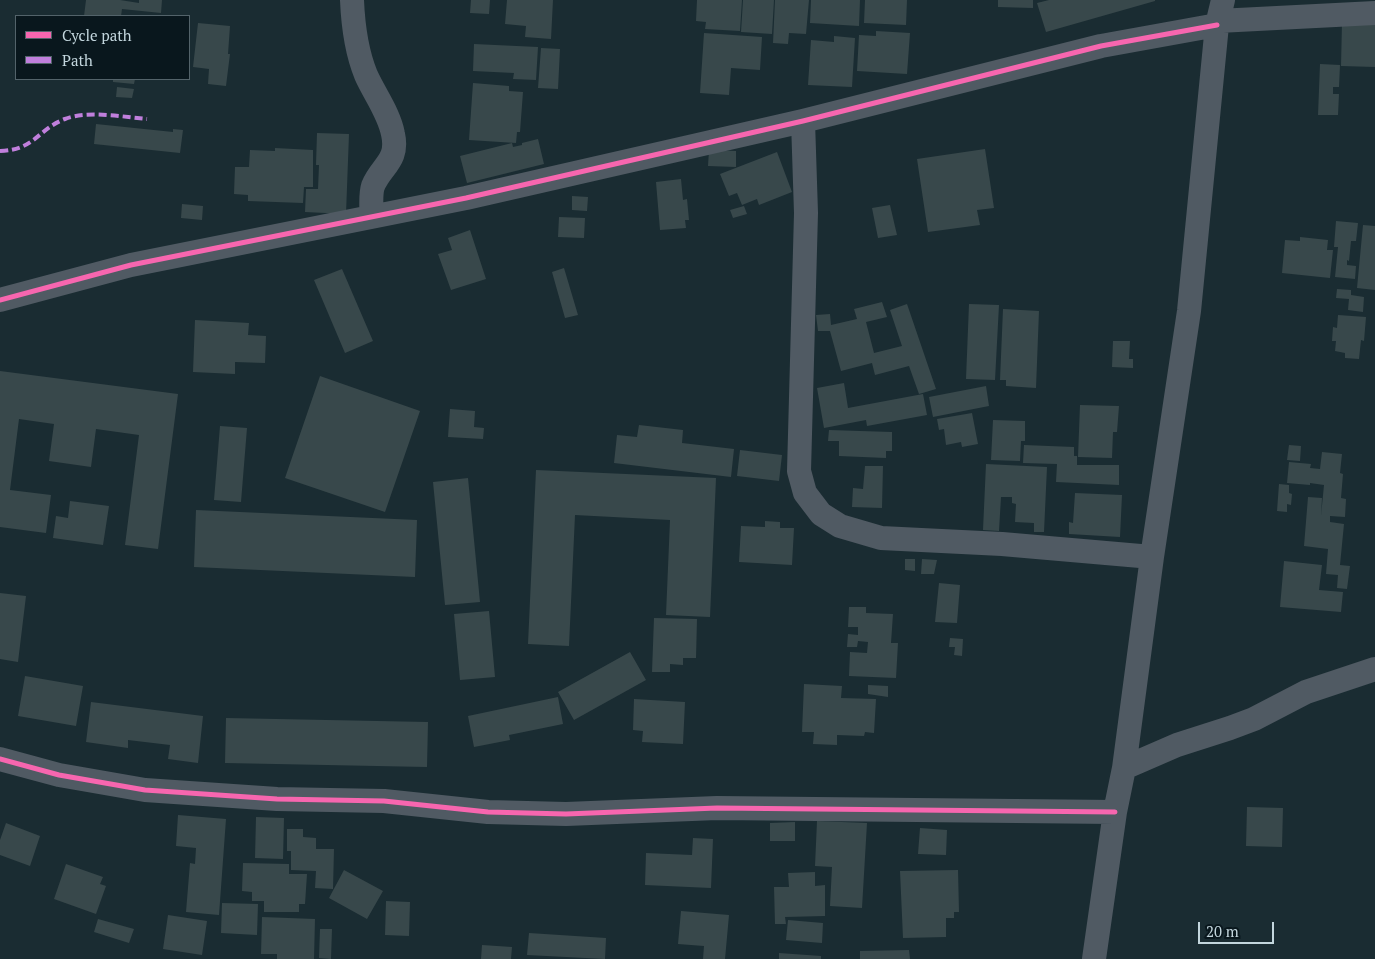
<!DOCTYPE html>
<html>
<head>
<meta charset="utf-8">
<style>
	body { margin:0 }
	#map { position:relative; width:1375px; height:959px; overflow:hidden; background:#1a2c32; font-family:"PT Serif",serif }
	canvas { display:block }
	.legend { position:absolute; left:15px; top:15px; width:175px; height:65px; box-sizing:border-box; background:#09171d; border:1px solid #53636a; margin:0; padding:6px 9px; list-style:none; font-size:15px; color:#c3d6dd }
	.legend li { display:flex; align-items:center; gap:10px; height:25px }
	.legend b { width:25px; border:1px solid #53636a }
	.scale { position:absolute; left:1198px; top:922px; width:76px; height:22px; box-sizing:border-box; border:2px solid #c3d6dd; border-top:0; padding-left:6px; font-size:15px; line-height:18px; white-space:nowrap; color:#c3d6dd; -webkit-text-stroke:4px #09171d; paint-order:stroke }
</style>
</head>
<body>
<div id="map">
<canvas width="1375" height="959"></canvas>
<ul class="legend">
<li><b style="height:6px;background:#f766af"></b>Cycle path</li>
<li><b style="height:6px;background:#c07fdc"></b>Path</li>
</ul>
<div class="scale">20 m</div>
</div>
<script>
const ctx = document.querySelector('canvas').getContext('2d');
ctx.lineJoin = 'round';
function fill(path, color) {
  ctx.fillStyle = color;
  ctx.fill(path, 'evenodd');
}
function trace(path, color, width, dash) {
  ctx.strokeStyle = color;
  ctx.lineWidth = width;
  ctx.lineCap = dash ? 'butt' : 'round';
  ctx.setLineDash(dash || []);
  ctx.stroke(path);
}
const building = new Path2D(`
	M86,0h34l19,3v-3h23l-1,13 -39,-4 -1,7h-37z
	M471,0h19l-1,14 -19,-1z
	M507,0h46l-2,39 -26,-2 1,-11 -21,-2z
	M697,0h45l-2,31 -35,-2 1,-7 -10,-1z
	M743,0h31l-2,34 -31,-2z
	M775,0h34l-3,34 -17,-1 -1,11 -15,-1z
	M811,0h49l-1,26 -49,-3z
	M865,0h42l-1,25 -42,-2z
	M998,0h35v8l-35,-1z
	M1049,0h106v1l-109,31 -9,-29z
	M1342,22l33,1v44l-34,-1z
	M198,23l32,3 -2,28h2l-4,32 -18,-2 1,-15 -16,-2z
	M876,31l34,2 -3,41 -50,-3 2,-36 17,1z
	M704,33l58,4 -2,33 -29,-2 -2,27 -29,-2z
	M834,36l21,2 -3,49 -44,-2 3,-45 23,2z
	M474,44l64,3 -2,33 -23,-1 1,-6 -41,-2z
	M541,48l19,1 -2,40 -20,-1z
	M1320,64l20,1 -1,22h-6v7h6l-1,21h-20z
	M113,79h22l-1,5 -21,-2z
	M473,83l36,3v5l14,1 -3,40h-3l-1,11 -47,-3z
	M117,87l17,2 -2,9 -16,-1z
	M96,124l77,8v-3l10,1 -3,23 -86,-9z
	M317,133l32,1 -3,80 -41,-2 1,-23h12l1,-24h-3z
	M538,139l6,25 -77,19 -7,-27 52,-13 1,4 9,-2v-2z
	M275,148l38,2v37h-9l-1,16 -55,-2v-6l-14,-1 1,-27h14l1,-17 25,1z
	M985,149l9,59 -17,2 3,15 -52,7 -11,-73z
	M709,150l27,1v16l-28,-1z
	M777,152l15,40 -33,13 -2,-6 -15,6 -5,-12 -8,3 -9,-22z
	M681,179l2,21 4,-1 2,21h-4l1,8 -26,2 -4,-48z
	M572,196l16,1 -1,14 -15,-1z
	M182,204l21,2 -1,14 -21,-2z
	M890,205l7,30 -19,3 -6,-30z
	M744,206l3,8 -14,4 -3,-8z
	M559,217l26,1 -1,20 -26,-1z
	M1336,221l22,2 -2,18h-5l-2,20 -2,-1v5l9,1 -1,13 -20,-2 3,-30h-4z
	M1363,225l12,1v64l-18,-2z
	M470,230l16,49 -35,11 -13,-36 14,-4 -4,-12z
	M1300,237l28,3 -1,10h6l-3,28 -48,-5 3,-33 15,1z
	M564,268l14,47 -13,3 -13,-46z
	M342,269l31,72 -28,12 -31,-73z
	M1337,289l14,1v5l13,2 -1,15 -15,-2 1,-11 -13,-1z
	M882,302l5,15 -21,5 8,31 28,-7 -12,-36 17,-6 29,85 -17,5 -10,-28 -34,9 -3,-12 -31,8 -11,-40h-12l-2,-16 14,-1 1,11 26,-6 -3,-10z
	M969,304l30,1 -4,75 -29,-1z
	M1003,309l36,2 -3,77 -30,-2v-6h-6z
	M1338,315l28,2 -2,24 -3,-1 -2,19 -14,-1v-5l-10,-2 1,-10h-4l1,-14 4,1z
	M195,320l54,3 -1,12 18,1 -1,27 -30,-1v12l-42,-2z
	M1113,341h17l-1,18h4v9l-21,-1z
	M0,371l178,23 -20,155 -33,-4 14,-110 -43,-6 -5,38 -42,-6 5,-37 -35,-5 -9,71 41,5 -5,38 -46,-6z
	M320,376l100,35 -35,101 -100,-34z
	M844,383l4,25 75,-14 4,21 -60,11 -1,-6 -42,8 -7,-40z
	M986,386l3,20 -56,11 -4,-20z
	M1080,405l39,1 -2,26h-4l-1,26 -34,-1z
	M450,409l25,2 -1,16 10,1 -1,11 -35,-2z
	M972,413l6,31 -16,3 -1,-5 -15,3 -2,-16 -5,1 -2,-11z
	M993,420l32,1v20h-4l-1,20 -29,-1z
	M639,425l44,5 -1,13 52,6 -3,28 -117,-14 3,-28 20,2z
	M220,426l27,2 -6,74 -27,-2z
	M829,430l63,2v19h-6v7l-47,-2v-15h-11z
	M1024,445l50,2v9h3v9h42v20l-63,-3 1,-18 -34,-1z
	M1289,445l12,1 -1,15 -13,-1z
	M740,450l42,5 -3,26 -42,-5z
	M1322,452l20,2 -2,19 3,1 -2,24 5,1 -1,18 -15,-1v6l14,2 -4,41 10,1 -3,23 -10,-1 1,-13 -12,-1 2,-25 -24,-3 4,-49 14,1 -1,18 3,-31 -14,-2v2l-23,-2 2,-21 22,2 -1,4 10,1z
	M986,464l61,3 -3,65h-10v-9l-19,-1 1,-18 -4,-1v-6h-11l-2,34 -16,-1z
	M865,466h18l-1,42 -30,-1 1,-19 10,1z
	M536,470l180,8 -6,139 -44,-2 4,-95 -95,-5 -6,131 -41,-2z
	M468,478l12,124 -35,3 -12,-123z
	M1279,484l10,1v8l3,1 -1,11 -4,-1v8l-10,-1z
	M1075,493l47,2 -2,42 -51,-3v-12l4,1z
	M70,501l39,5 -6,39 -50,-7 3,-22 12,2z
	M196,510l221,10 -2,57 -221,-10z
	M765,521l15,1v6h14l-2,37 -53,-3 2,-36 24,1z
	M905,559h10v12l-10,-1z
	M922,559l15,1 -3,14h-13z
	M1284,561l38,4 -3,25 24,2 -2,20 -61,-5z
	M939,583l21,2 -3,38 -22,-1z
	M0,593l26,3 -8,66 -18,-3z
	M849,607h17v6l27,1 -2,29h7l-2,35 -47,-2 1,-24 17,1 1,-11 -10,-1 -1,6h-10l1,-13 10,1v-8h-10z
	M489,611l6,66 -35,3 -6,-66z
	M654,618l43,1 -1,39h-13v7l-13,-1v8h-18z
	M950,638l13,1 -1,17 -8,-1 1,-8h-6z
	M630,652l16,28 -72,40 -16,-28z
	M25,676l58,10 -7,40 -58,-10z
	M804,684l38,2 -1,12 35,1 -2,34 -9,-1 -1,4 -27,-1v10l-24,-1 1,-12h-12z
	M868,685l20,1v11l-20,-3z
	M558,697l5,27 -54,11 1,5 -36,7 -6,-31z
	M634,699l51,3 -2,42 -41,-2 1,-11 -10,-1z
	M91,702l112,14 -5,47 -30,-4 2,-14 -42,-5v8l-42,-6z
	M226,718l202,4 -1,45 -202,-4z
	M1247,807l36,1 -1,39 -36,-1z
	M178,815l48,4 -7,96 -33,-3 4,-49 5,1 1,-16 -20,-2z
	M256,817l28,1 -1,41 -28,-1z
	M817,821l50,2 -5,85 -32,-2 2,-39 -17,-1z
	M795,822v19h-25v-18z
	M6,823l34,13 -10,30 -30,-11v-15z
	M920,828l27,2 -1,25 -28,-1z
	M287,829h16v8l13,1v11h18l-1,40 -18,-1 1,-17 -25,-1v-19h-4z
	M693,838l20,1 -2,49 -66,-3 1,-32 46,2z
	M243,863l46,1v10h18l-2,30h-6v8h-35v-11h-12v-9l-10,-1z
	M66,864l37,13 -3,7 6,2 -10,28 -42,-15z
	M344,870l39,21 -16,28 -38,-21z
	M958,870l1,42h-5v6h-8v19l-43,1 -3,-67z
	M815,872v14l10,-1v31l-40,1 1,7h-11l-1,-37h15l-1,-14z
	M386,901l24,1 -1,34 -24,-1z
	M222,903l36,1 -1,31 -36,-2z
	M681,911l48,4 -4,44h-22l1,-13 -26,-2z
	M168,915l39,6 -5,34 -39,-6z
	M262,917l53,2 -1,40h-37v-5h-16z
	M98,919l36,10 -5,14 -35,-11z
	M788,920l35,3 -1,20 -36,-3z
	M320,929h12l-1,30 -12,-1z
	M529,933l77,5 -1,21 -78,-4z
	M482,945l30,2 -1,12h-30z
	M909,950l1,9h-50v-8z
	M779,953l42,3v3h-42z`);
const street = new Path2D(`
	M352,0c1,24 5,53 14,75 9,20 23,38 27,59 6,27 -12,32 -20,52 -3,9 -1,21 -2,31
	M1218,21l157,-8
	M803,121l3,92 -7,258 6,22 16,21 19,12 41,12 121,6 150,13
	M0,300l131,-35 335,-67 337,-77 298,-75 116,-21
	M0,759l59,16 86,15 132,9 107,2 104,11 78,2 151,-6 398,4
	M1124,768l53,-23 53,-17 24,-9 52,-27 69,-23
	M1094,959l21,-147 9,-44 28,-211 37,-246 28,-286 6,-25`);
const quiet = new Path2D(`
	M0,151c35,-1 38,-22 65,-32 23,-9 58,-2 82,0`);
const cycleway = new Path2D(`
	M0,300l131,-35 335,-67 337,-77 298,-75 116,-21
	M0,759l59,16 86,15 132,9 107,2 104,11 78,2 151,-6 398,4`);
fill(building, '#38484b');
trace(street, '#505a63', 24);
trace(quiet, '#c07fdc', 4, [8, 4]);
trace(cycleway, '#f766af', 5);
</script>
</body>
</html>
